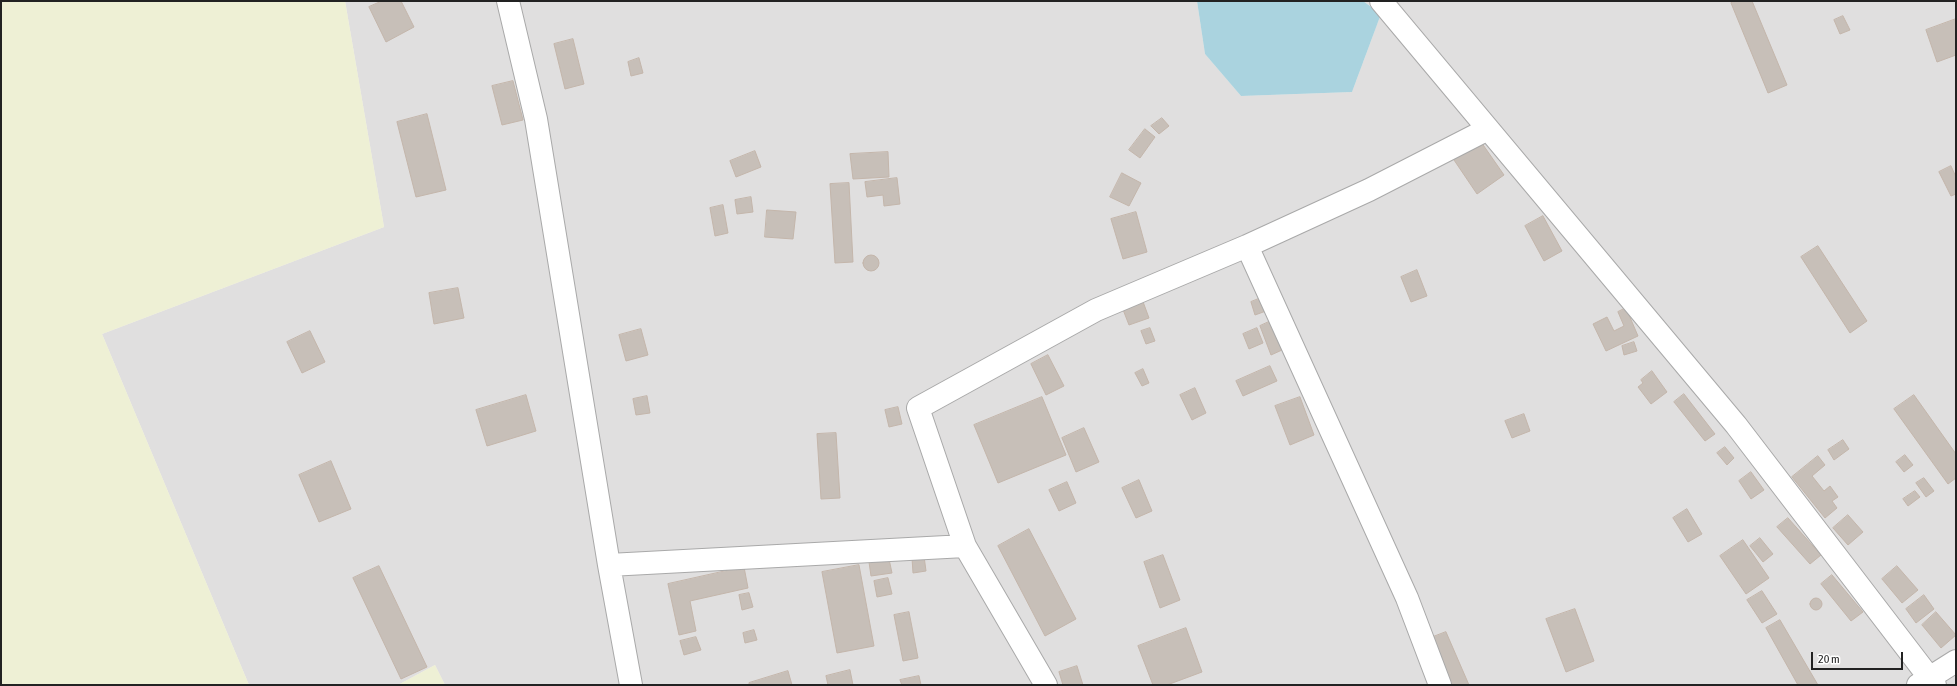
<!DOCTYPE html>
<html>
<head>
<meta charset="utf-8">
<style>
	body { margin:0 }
	#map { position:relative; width:1957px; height:686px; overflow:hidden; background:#f2efe9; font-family:"Asap Condensed",sans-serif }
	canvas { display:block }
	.frame { position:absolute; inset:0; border:2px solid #222; pointer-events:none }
	.scale { position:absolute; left:1811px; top:652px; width:92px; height:18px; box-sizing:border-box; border:2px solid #222; border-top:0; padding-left:5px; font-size:12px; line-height:14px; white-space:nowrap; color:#222; -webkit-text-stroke:3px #fff; paint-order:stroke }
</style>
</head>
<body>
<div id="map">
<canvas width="1957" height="686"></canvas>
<div class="frame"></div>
<div class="scale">20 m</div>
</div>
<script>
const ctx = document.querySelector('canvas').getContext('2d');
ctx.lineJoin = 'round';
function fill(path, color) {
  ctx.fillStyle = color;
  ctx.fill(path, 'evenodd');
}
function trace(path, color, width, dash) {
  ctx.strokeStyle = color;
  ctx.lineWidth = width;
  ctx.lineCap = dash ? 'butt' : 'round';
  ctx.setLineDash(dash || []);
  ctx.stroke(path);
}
const residential = new Path2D(`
	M345,1h852l8,53 36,42 111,-4 29,-78 -18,-13h593v684h-1511l-10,-20 -37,20h-149l-147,-351 282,-107z`);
const farmland = new Path2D(`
	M1,1h344l39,226 -282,107 147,351h-248z
	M435,665l10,20h-47z`);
const water = new Path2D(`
	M1197,1h166l18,13 -29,78 -111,4 -36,-42z`);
const building = new Path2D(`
	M382,1h19l13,26 -28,15 -17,-35z
	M1737,1h15l35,84 -19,8 -37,-90z
	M1843,16l7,14 -10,4 -6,-14z
	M1956,19v36l-19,7 -11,-32z
	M573,39l11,45 -19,5 -11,-45z
	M639,58l4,15 -12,3 -3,-14z
	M513,81l10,39 -21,5 -10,-39z
	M427,114l19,76 -30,7 -19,-75z
	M1162,118l7,8 -10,8 -8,-8z
	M1145,129l10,8 -15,21 -11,-8z
	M1479,139l25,36 -27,19 -25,-37z
	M755,151l6,16 -25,10 -6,-16z
	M888,152l1,25 -36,2 -3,-25z
	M1951,166l5,11v17l-5,2 -12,-24z
	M1122,173l19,10 -12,23 -19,-9z
	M897,178l3,26 -16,2 -1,-11 -16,2 -2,-15z
	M849,183l4,79 -18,1 -5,-79z
	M751,197l2,15 -16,2 -2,-14z
	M723,205l5,28 -13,3 -5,-28z
	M767,210l29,2 -3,27 -28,-2z
	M1136,212l11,40 -24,7 -12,-40z
	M1543,216l19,35 -18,10 -19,-35z
	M1818,246l49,75 -17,12 -49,-76z
	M863 263a8 8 0 1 1 16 0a8 8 0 1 1-16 0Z
	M1417,270l10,26 -16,6 -10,-25z
	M458,288l6,30 -30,6 -5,-31z
	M1261,298l5,13 -11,4 -4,-13z
	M1142,299l7,19 -20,7 -7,-18z
	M1626,308l12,28 -32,15 -13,-27 14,-7 7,14 10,-5 -6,-14z
	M1271,321l11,29 -11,5 -11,-29z
	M1150,328l5,13 -9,3 -5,-13z
	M1257,328l6,15 -14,6 -6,-15z
	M641,329l7,26 -22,6 -7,-26z
	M310,331l15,31 -23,11 -15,-31z
	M1634,342l3,9 -13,4 -2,-9z
	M1048,355l16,31 -18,9 -15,-31z
	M1270,366l7,15 -34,15 -7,-15z
	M1143,369l6,14 -7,3 -7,-13z
	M1652,371l15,21 -16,12 -13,-17 5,-4 -2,-3z
	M1195,388l11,25 -14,7 -12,-25z
	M1684,394l31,40 -10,7 -31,-39z
	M526,395l10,36 -49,15 -11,-36z
	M1914,395l42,59v24l-8,6 -54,-75z
	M647,396l3,17 -14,2 -3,-16z
	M1042,397l24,58 -68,28 -24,-58z
	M1300,397l14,38 -24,10 -15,-39z
	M898,407l4,17 -13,3 -4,-17z
	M1524,414l6,17 -18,7 -7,-17z
	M1084,428l15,34 -23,10 -14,-34z
	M836,433l4,65 -19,1 -4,-65z
	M1843,440l6,9 -15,11 -6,-10z
	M1725,447l9,11 -7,7 -10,-12z
	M1905,455l8,10 -9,7 -8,-10z
	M1818,456l7,9 -13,11 12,15 6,-5 8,11 -6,4 5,7 -12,10 -33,-41z
	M331,461l20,48 -32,13 -20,-47z
	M1751,472l13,18 -13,9 -12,-18z
	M1924,478l10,13 -8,6 -10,-14z
	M1139,480l13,31 -16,7 -14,-30z
	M1067,482l9,21 -17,8 -10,-21z
	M1915,491l5,6 -12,9 -5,-7z
	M1687,509l15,25 -14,8 -15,-24z
	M1848,515l15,17 -15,13 -15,-17z
	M1788,518l33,37 -11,9 -33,-37z
	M1029,529l47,90 -31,17 -47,-90z
	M1760,538l13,16 -10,8 -13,-16z
	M1743,540l26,38 -23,16 -26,-38z
	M1163,555l17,45 -20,8 -16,-46z
	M924,556l2,15 -13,2 -1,-15z
	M889,559l3,14 -21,3 -2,-14z
	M859,565l15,81 -37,7 -15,-81z
	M379,566l48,101 -26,12 -48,-101z
	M1897,566l21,24 -16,13 -20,-24z
	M744,567l4,21 -58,13 6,30 -17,4 -11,-51z
	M1832,575l31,37 -12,9 -30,-37z
	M888,578l4,16 -15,3 -3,-16z
	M1762,591l15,23 -15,9 -15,-23z
	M749,593l4,14 -11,3 -3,-15z
	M1924,595l10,14 -18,14 -10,-14z
	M1810 604a6 6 0 1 1 12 0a6 6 0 1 1-12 0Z
	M1575,609l19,52 -28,11 -20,-53z
	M909,612l9,46 -15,3 -9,-46z
	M1936,612l20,23 -15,13 -19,-23z
	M1780,620l38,65h-20l-32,-57z
	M1186,628l16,44 -35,13h-14l-15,-39z
	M754,630l3,10 -12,3 -2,-10z
	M1446,632l23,53h-22l-19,-46z
	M696,637l5,13 -17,5 -4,-14z
	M1077,666l6,19h-20l-4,-13z
	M850,670l3,15h-25l-2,-9z
	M788,671l4,14h-43v-2z
	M919,676l2,9h-19l-2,-5z`);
const street = new Path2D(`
	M508,1l28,118 73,446 22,120
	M1381,1l355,424 199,260
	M1247,246l160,352 33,87
	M609,565l356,-19
	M1046,685l-81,-139 -47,-138 178,-98 151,-64 122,-56 119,-61
	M1918,685l38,-24`);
fill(residential, '#e0dfdf');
fill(farmland, '#eef0d5');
fill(water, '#aad3df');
fill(building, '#c7bfb8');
trace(building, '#c4b6ab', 1);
trace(street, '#a9a9a9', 24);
trace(street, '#fff', 22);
</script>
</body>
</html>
